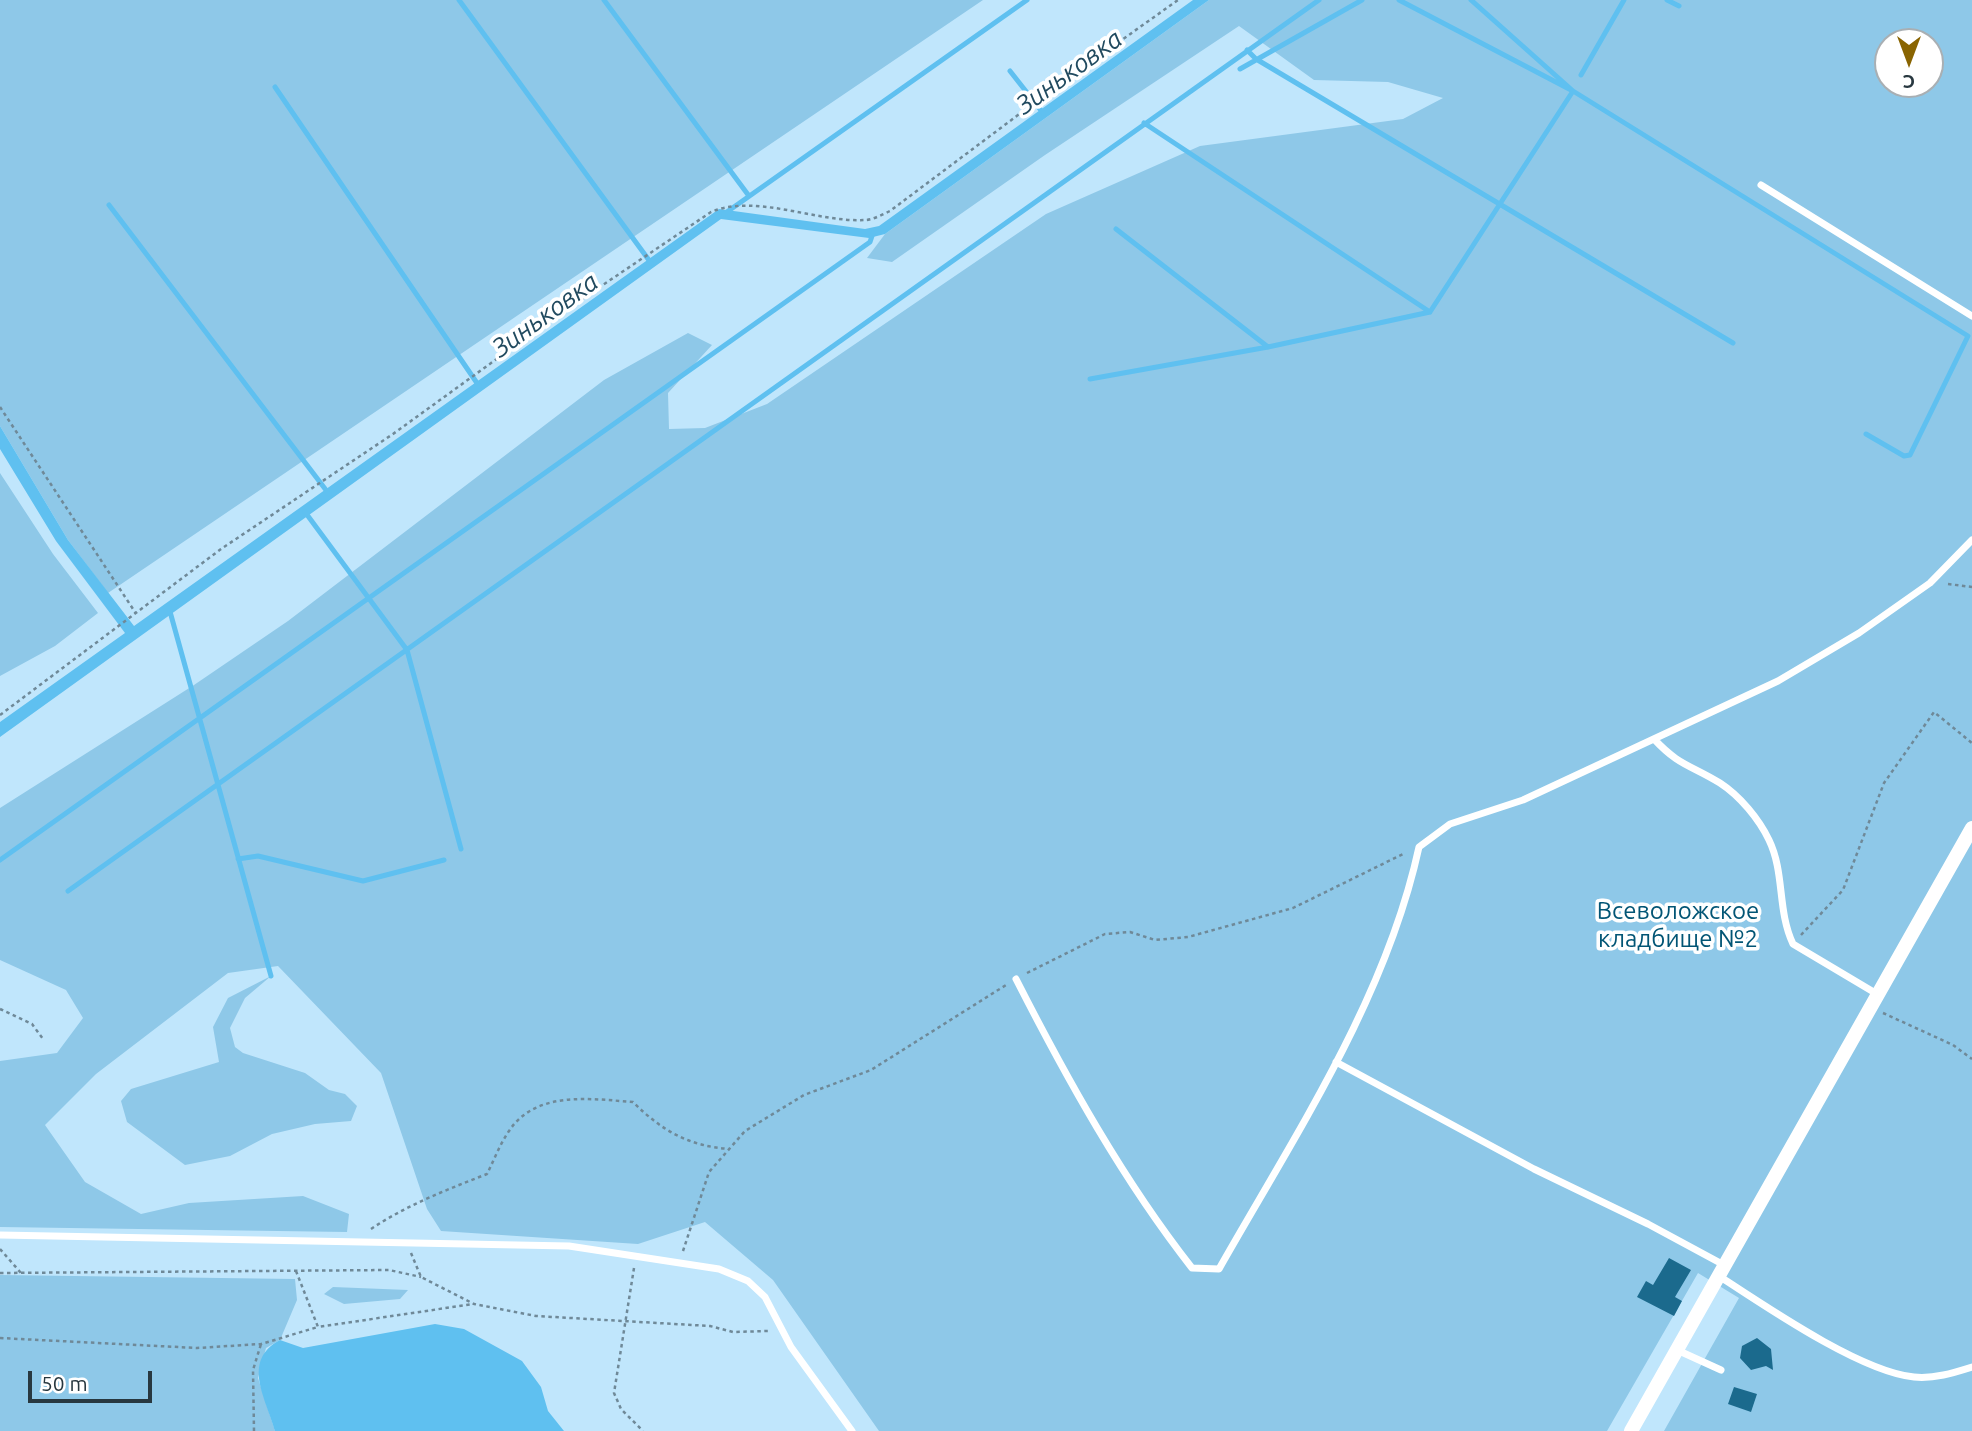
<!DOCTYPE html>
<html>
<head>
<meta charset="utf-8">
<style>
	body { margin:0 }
	#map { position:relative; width:1972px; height:1431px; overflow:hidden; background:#c0e6fc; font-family:Ubuntu,sans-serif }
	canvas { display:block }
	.north { position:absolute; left:1874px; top:28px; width:70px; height:70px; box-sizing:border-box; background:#fff; border:2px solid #a9afb3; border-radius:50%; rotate:180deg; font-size:19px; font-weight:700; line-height:28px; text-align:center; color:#283840 }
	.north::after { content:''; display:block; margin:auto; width:24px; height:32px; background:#896401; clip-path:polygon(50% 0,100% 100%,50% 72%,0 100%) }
	.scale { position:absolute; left:28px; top:1371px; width:124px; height:32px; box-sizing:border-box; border:4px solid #283840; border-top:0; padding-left:9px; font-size:21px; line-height:24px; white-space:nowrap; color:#283840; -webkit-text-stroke:5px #fff; paint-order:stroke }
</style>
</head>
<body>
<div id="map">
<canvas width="1972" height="1431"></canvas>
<div class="north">С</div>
<div class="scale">50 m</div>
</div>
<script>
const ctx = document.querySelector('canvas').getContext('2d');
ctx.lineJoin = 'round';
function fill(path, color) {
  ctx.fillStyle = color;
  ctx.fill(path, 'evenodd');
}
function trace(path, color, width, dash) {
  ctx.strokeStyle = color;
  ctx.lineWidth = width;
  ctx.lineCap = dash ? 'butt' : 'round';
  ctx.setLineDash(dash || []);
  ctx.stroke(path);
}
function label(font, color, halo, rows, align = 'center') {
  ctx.font = font + ' Ubuntu,sans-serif';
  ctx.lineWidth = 7;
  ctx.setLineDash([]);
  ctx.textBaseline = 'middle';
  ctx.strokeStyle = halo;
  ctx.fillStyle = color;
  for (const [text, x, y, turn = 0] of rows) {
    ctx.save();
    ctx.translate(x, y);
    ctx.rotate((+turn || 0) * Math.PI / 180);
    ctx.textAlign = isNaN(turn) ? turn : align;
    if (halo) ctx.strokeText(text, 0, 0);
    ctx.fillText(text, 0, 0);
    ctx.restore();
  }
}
const green = new Path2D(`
	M0,0h983l-875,593 -40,-53 -68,-114z
	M1209,0h763v1431h-308l75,-133 -41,-25 -91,158h-728l-106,-151 -68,-58 -67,22 -197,-13 -14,-22 -46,-136 -103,-107 -50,7 -132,101 -51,51 40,57 56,32 48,-11 114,-7 46,18 -2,18 -347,-5v-166l57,-8 26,-35 -17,-28 -66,-30v-152l194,-123 94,-64 316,-241 84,-47 24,12 -44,48 1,36 36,-1 62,-24 279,-190 154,-68 203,-27 40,-21 -55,-16 -74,-2 -75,-54 -194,129 -153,107 -25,-4 18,-24zM1888,42h42v42h-42z
	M0,473l53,81 45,59 -43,33 -55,30z
	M271,976l-26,22 -15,30 5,19 8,6 62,20 24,17 16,4 12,12 -6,15 -36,3 -43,10 -42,22 -45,9 -58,-43 -6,-21 10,-12 88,-27 -6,-35 15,-29z
	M0,1275l295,4 2,21 -17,40 -14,8 -8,30 17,53h-275z
	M333,1287l75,3 -8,9 -56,5 -20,-10z`);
const water = new Path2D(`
	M1193,0h16l-324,234 -16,4 -148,-19 -721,518v-15l125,-89 -69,-92 -56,-92v-23l68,114 66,86 585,-417 146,20 14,-3z
	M435,1324l29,5 58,32 19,26 7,24 16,20h-289c-9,-33 -34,-70 5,-91l23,8z`);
const stream = new Path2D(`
	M459,0l192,263
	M604,0l145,196
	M1471,0l102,91 395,245 -58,119 -6,1 -38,-22
	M1667,0l12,6
	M1247,50l9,9 477,284
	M1240,69l122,-69
	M1010,71l33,42
	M1581,75l43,-75
	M275,87l204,299
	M1144,123l286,189
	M109,205l220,289
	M724,214l303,-214
	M1116,229l152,118
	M1090,379l178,-32 162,-35 143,-221 -174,-91
	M305,512l102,138 54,199
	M169,608l102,368
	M238,859l20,-3 105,25 81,-21
	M0,860l870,-618 3,-9
	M68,891l1251,-891`);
const building = new Path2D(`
	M1669,1258l22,12 -16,27 7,4 -8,15 -37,-19 9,-16 7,4z
	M1757,1338l14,11 2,21 -7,-4 -15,4 -11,-12 2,-12z
	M1734,1387l23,7 -6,18 -23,-8z`);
const path = new Path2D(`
	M0,407l135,205
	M1948,584l24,3
	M0,715l221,-166 172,-115 152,-110 166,-112c44,-19 107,11 154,8 8,0 18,-6 25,-9l160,-120 128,-91
	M1801,935l42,-45 41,-107 50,-71 38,31
	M1027,973l78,-39 25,-2 25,8 33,-3 105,-29 110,-54
	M0,1009l32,15 11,15
	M1883,1013l70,32 19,14
	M371,1229c36,-24 75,-39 116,-55 7,-14 13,-30 22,-43 27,-41 82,-32 124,-29 29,29 56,44 96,47
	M0,1249l21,24
	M683,1251l26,-79 36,-41 59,-36 67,-25 135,-85
	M411,1253l10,24 53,27 62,12 174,10 23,6 35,-1
	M634,1268l-20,125 7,16 22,22
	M296,1271l22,56 155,-23
	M0,1273l389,-3 32,7
	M0,1338l197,10 64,-4 57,-17
	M254,1431l-1,-61 8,-26`);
const service = new Path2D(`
	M1761,185l211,131
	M1654,739c25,27 37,26 66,44 20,13 39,36 49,57 16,33 8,70 24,104l84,50
	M1016,979c51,100 107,201 176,289l27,1c76,-134 167,-270 200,-422l31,-23 73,-24 255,-119 81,-48 71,-50 42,-43
	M1336,1062l198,107 114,55 76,41
	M0,1235l569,11 150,23 29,12 17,16 26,50 61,84
	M1719,1276c46,30 142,96 195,101 20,2 39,-4 58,-10
	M1677,1350l44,20`);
const minor = new Path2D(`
	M1631,1431l341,-603`);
const parkNames = [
	["Всеволожское",1678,911],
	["кладбище №2",1678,939]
];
const waterNames = [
	["Зиньковка",1069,72,-36],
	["Зиньковка",545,315,-36]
];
fill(green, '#8ec8e8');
fill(water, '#5fc0f0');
trace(stream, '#5fc0f0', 5);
fill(building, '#1b6a8d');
trace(path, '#6f8998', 2.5, [3.5, 3.5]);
trace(service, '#fff', 7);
trace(minor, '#fff', 14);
label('24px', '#025575', '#fff', parkNames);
label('italic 26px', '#214a5f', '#fff', waterNames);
</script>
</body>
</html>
